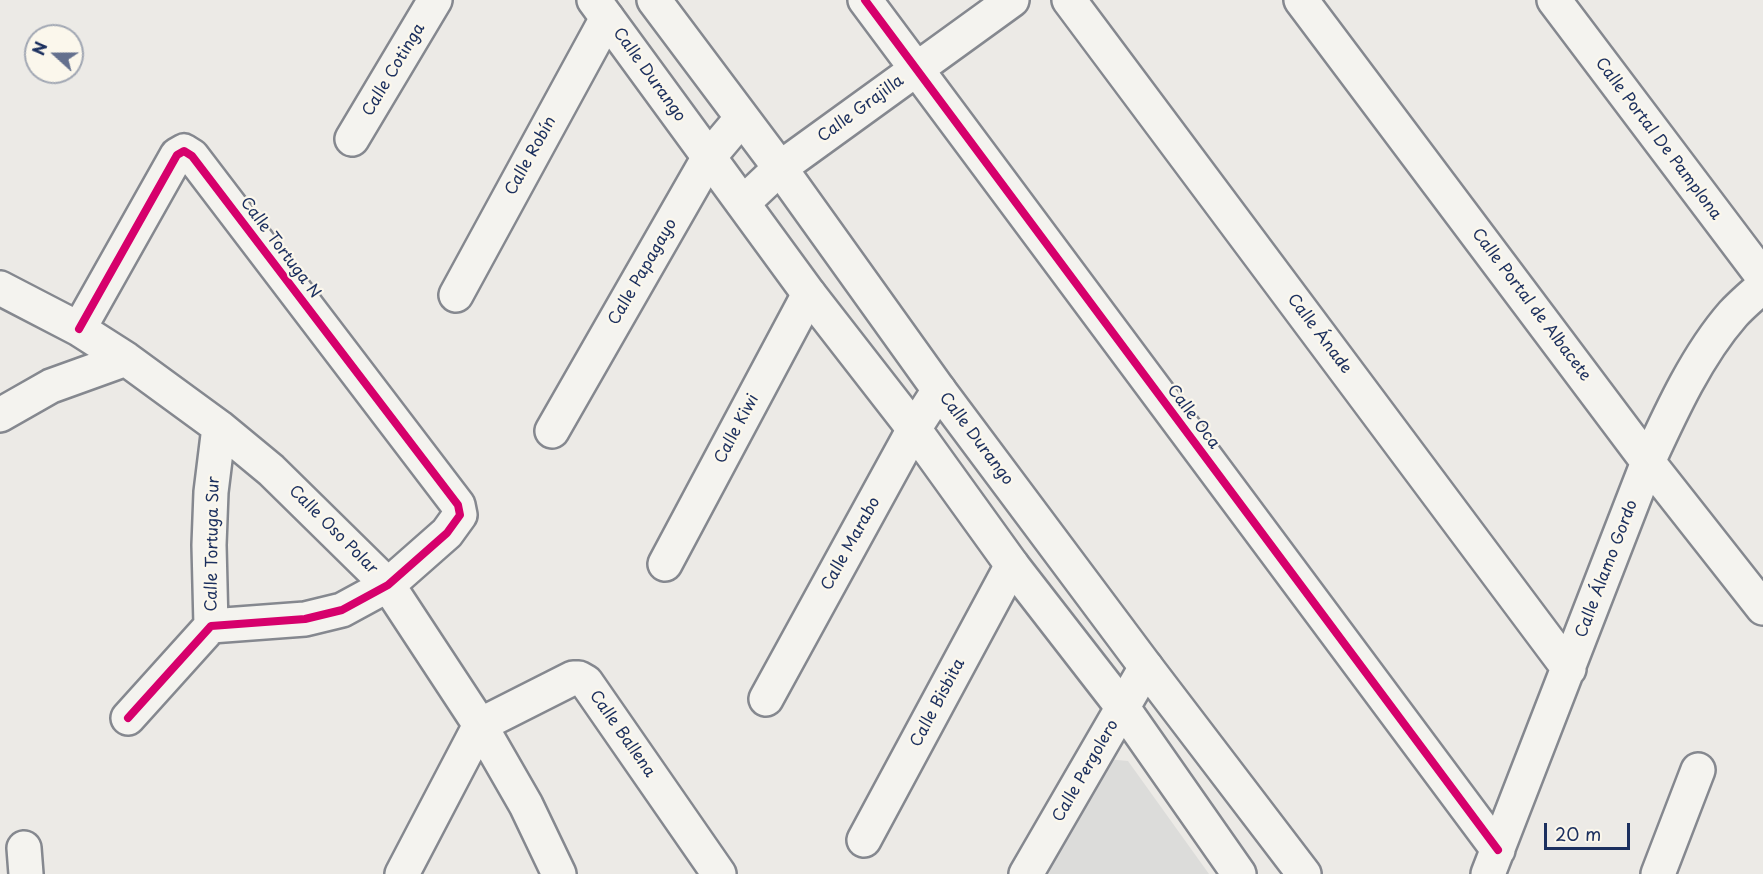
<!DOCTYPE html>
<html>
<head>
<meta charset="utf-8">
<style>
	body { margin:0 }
	#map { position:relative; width:1763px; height:874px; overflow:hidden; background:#eceae6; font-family:"Playpen Sans",sans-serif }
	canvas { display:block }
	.north { position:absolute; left:24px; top:24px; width:60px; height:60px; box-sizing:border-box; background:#fbf7ec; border:2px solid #a1a7b3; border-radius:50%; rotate:291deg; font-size:16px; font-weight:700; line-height:24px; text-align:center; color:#1b2f5e }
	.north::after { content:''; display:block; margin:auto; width:21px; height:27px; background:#64708e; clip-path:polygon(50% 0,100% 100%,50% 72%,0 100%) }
	.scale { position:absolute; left:1544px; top:823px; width:86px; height:27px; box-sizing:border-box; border:3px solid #1b2f5e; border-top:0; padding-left:8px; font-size:18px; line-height:21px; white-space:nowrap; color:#1b2f5e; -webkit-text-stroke:4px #fbf7ec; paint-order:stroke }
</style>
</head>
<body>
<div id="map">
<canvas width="1763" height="874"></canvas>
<div class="north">N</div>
<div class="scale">20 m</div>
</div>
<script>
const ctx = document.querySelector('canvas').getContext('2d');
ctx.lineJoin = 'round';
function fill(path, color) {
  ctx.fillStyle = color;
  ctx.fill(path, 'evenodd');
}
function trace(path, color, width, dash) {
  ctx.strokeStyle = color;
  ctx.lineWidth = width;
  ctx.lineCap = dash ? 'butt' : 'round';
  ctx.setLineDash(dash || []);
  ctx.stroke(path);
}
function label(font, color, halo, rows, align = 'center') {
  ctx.font = font + ' "Playpen Sans",sans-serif';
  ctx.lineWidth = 4.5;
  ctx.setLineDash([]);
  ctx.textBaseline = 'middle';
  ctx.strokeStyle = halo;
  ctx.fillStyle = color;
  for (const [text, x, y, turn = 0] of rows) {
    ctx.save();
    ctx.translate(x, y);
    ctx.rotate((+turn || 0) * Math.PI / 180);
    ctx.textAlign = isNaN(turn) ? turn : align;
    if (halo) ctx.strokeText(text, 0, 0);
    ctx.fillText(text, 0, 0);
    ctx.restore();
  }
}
const built = new Path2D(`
	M1106,759l22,2 81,113h-166z`);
const minor = new Path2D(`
	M865,0l633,850
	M1069,0l500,669
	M1301,0l347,462 115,146
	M1554,0l209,277
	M352,139l83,-139
	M743,203l37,-35 232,-168
	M0,288l79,41 47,30 93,68 52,43 117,115 92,140 46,80 33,69
	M456,295l151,-277
	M79,329l98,-174 7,-4 8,5 266,349 2,10 -13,18 -59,52 -46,25 -37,9 -94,7 -83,92
	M0,415l51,-29 75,-27
	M552,431l157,-274 32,-38
	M665,564l144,-270
	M211,626l-2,-81 2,-53 8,-65
	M766,699l148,-270 25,-39
	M864,840l148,-275
	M24,848l2,26
	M402,874l78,-149 93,-47h6l7,4 133,192
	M1026,874l120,-207
	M1488,874l160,-412c23,-50 49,-107 85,-148 9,-10 20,-19 30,-28
	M1658,874l40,-104`);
const major = new Path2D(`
	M594,0l215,294 105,135 98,136 111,143 116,166
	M654,0l126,168 159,222 207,277 158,207`);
const cycleway = new Path2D(`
	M865,0l633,850
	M79,329l98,-174 7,-4 8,5 266,349 2,10 -13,18 -59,52 -46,25 -37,9 -94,7 -83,92`);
const streetNames = [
	["Calle Cotinga",394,70,-59],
	["Calle Durango",649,75,54],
	["Calle Grajilla",861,109,-36],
	["Calle Portal De Pamplona",1658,139,53],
	["Calle Robín",531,156,-61],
	["Calle Tortuga N",280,248,53],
	["Calle Papagayo",643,272,-60],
	["Calle Portal de Albacete",1531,305,53],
	["Calle Ánade",1319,334,53],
	["Calle Oca",1193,417,53],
	["Calle Kiwi",737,429,-62],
	["Calle Durango",976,439,53],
	["Calle Oso Polar",333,530,45],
	["Calle Tortuga Sur",213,544,-89],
	["Calle Marabo",851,544,-61],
	["Calle Álamo Gordo",1607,569,-69],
	["Calle Bisbita",938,703,-62],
	["Calle Ballena",622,734,55],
	["Calle Pergolero",1086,771,-60]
];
fill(built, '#dcdcda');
trace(minor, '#85888f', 38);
trace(major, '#85888f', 38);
trace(minor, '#f4f3ef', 33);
trace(major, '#f4f3ef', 33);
trace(cycleway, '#d6006c', 8);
label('16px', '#1b2f5e', '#fbf7ec', streetNames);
</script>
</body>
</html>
